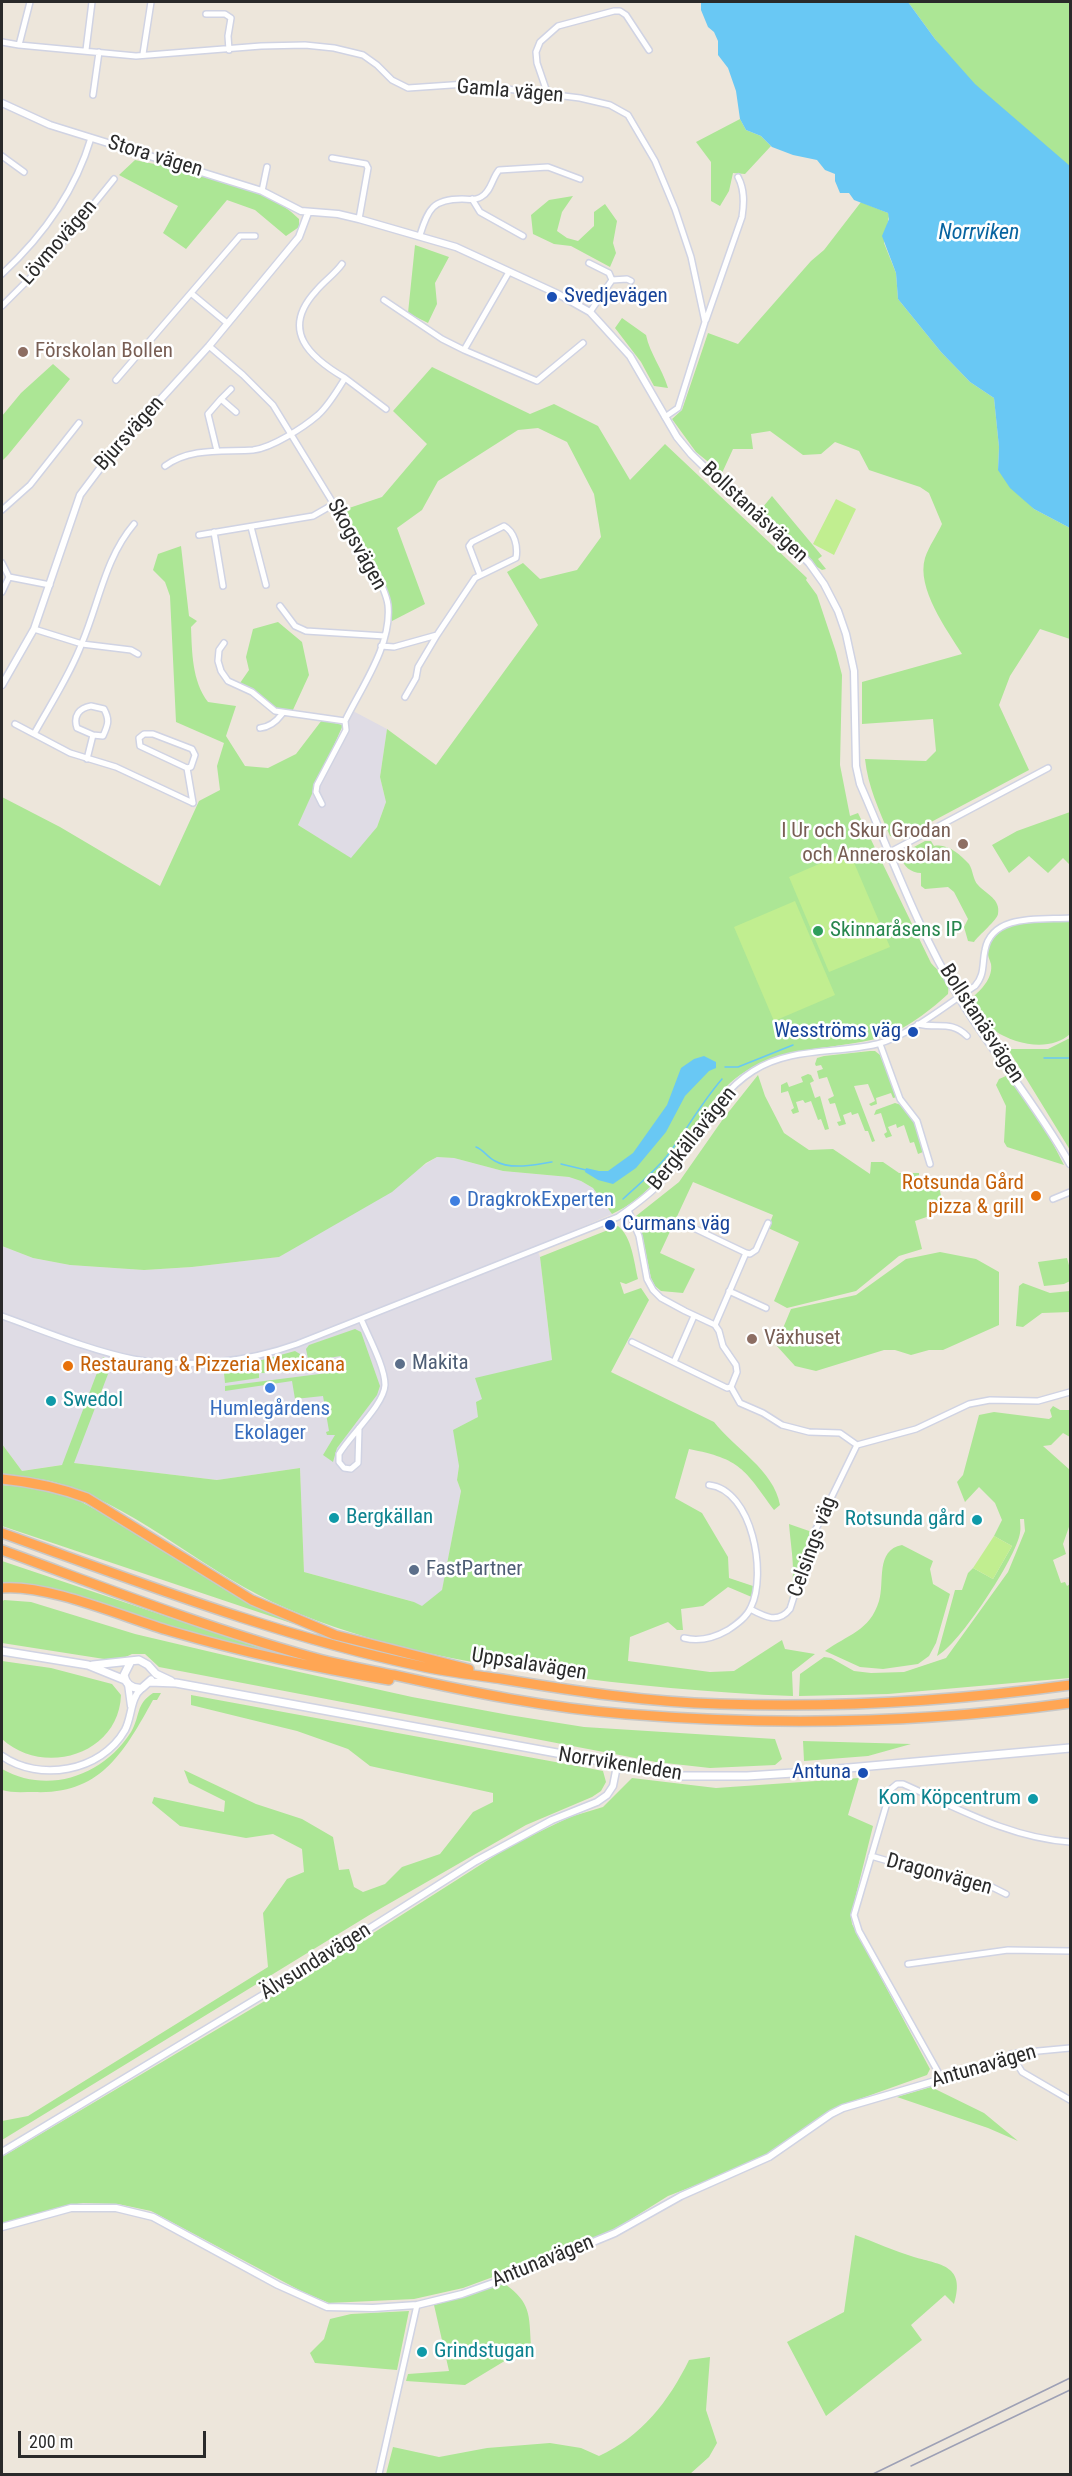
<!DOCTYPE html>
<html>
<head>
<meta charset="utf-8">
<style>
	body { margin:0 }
	#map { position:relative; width:1072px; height:2476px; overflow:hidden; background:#ede6db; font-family:"Roboto Condensed",sans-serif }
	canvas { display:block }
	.frame { position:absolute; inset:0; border:3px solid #2a2a2a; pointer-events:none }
	.scale { position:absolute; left:18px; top:2431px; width:188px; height:27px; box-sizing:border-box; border:3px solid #2a2a2a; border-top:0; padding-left:8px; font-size:18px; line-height:21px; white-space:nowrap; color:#2a2a2a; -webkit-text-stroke:4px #fff; paint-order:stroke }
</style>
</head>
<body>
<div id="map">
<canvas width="1072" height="2476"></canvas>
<div class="frame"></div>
<div class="scale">200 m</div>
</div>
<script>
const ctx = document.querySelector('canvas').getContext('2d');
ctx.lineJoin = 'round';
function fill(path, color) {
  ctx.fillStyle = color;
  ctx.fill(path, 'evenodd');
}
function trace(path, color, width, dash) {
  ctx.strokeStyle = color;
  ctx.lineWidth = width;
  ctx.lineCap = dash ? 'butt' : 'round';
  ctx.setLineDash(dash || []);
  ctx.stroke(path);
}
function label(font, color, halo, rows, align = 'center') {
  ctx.font = font + ' "Roboto Condensed",sans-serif';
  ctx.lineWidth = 5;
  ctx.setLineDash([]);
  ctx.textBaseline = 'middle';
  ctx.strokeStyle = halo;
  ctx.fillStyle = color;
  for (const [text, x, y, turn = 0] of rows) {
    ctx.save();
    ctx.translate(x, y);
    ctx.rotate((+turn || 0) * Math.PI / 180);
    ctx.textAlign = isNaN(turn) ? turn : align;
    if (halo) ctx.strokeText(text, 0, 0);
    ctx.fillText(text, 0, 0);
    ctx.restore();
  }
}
const industrial = new Path2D(`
	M353,711l34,18 -7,48 6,25 -9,25 -25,32 -54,-34 33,-77z
	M437,1157l17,1 49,13 66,6 12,4 12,7 19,26 -76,33 4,10 12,103 -70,39 -4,18 -24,14 5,35 -2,14 4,11 -19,100 -20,16 -8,-5 -110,-30 -4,-104 -83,12 -143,-17 -52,8 -20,-27v-198l31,12 37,7 74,5 48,-3 87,-10z`);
const green = new Path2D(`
	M908,2h162v210l-135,-173z
	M740,119l6,11 15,6 10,10 -26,28 -12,-1 -4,18 -9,15 -9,-5v-39l-15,-20z
	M135,160c48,10 130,23 164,59v8l-13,9 -31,-26 -28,-10 -41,49 -23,-16 15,-27 -59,-31z
	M573,196l-11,16 -5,19 10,7 11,3 16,-15v-14l11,-8 12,17 -4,22 3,10 -6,14 -39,-21 -17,-2 -21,-10 -2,-19 18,-15z
	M861,202l27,11 1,3 -5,27 12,30 2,26 43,53 29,30 24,16 5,49 -1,22 36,40 36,19v111l-30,-10 -30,47 -11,29 30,65 -128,68 -11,-2c-11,-26 -22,-49 -25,-77l61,2 10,-10 -3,-32 -71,5v-42l100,-28c-15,-24 -46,-66 -37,-96 4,-12 12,-23 17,-34l-13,-31 -9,-6 -51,-17 -10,-19 -24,-9 -14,12 -18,1 -33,-24 -19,3 2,15h-20l-11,24 -26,-21 -24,-33 10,-9 26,-77 30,11 73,-83 13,-11z
	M415,245l34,12 -14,26 2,21 -9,19 -20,-10z
	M622,318l24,17c4,19 16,33 22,53l-14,-2 -13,-24 -26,-34z
	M53,364l17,15 -62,76 -6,6v-45l19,-23z
	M432,367l98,47 24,-10 44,22 32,54 35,-36 142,134 -1,2 11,15 19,57 6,23 -2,90 10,51 8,-3 73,150c8,9 20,18 17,31 -22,20 -48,40 -77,46 -47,10 -90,7 -131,35 -51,37 -63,109 -128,139l-19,-26 -12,-7 -12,-4 -66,-6 -49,-13 -17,-1 -11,6 -34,29 -113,65 -87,10 -48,3 -74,-5 -37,-7 -31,-12v-449l58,30 100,59 39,-85 21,-11 -3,-24 7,-23 -48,-21 -6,-126 -5,-14 -12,-12 5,-16 23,-8 8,70 8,5 -6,6c1,25 1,54 17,75l28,4 -10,30 19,30 23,2 28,-14 26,-34 21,5 -45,100 53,33 26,-31 9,-25 -6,-25 7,-48 49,36 102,-140 -31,-53 16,-9 17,16 37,-9 24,-33 -7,-43 -27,-52 -29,-14 -20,2 -80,51 -16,29 -25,18 28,76 -33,17 -1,-19 -11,-26 -37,-66 39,-13 45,-53 -34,-33z
	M772,496l50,60 -4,3 8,10 -4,1 -11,-7 -53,-50z
	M278,622l24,20 7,33 -17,37 -18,-4 -25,-21 -9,-4 9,-13 -3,-13 7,-28z
	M1070,812v53l-7,-7 -15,15 -19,-17 -20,17 -17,-28 25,-14z
	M925,841h6l3,5c13,-3 26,8 35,18 4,6 4,16 9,21 8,9 23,14 20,29 -1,6 -19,21 -24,28l-6,-1 -4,-14 4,-8 -14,-27 -6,-5 -23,2 -4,-3v-13c-10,0 -18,-7 -20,-16l2,-4z
	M1070,920v114c-27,26 -97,1 -96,-38 9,-8 19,-19 17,-32 -1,-4 -4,-9 -3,-14 2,-32 60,-28 82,-30z
	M1070,1038v112l-62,-101h40z
	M870,1051h5l5,4 17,42 -4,1 -2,-5 -15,5 1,6 -6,2 -2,-2 6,-3 -7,-17 -14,2 21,55 -3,1 -4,-11h-3l-7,-18 -6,2 -1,-3 -8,3 3,9 -7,2 -2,-4 4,-1 -6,-18 -5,1 -2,-5 6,-3 -7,-19 -8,2 -2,-8 6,-2 -2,-4 -5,1 -1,-2 2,-6 7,-2z
	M808,1074l3,1 3,6 -4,2 5,15 5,-2 9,33 -4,1 -4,-11 -3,1 -7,-19 -6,2 -2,-3 -7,2 3,10 -6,2 -2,-4 3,-2 -6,-17 -7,2v-8l6,-3 2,5 14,-5 -2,-5z
	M758,1075l7,21 19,37 25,17 24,-1 37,25 1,-12h12l16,11h20v6l20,7 5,25 -29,10 7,28 -23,7 -43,35 -69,17 -13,-7 25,-59 -31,-14 5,-13 -80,-33 -33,71 35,16 -12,24 -22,-2 -6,-5 -4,-8 -8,-39 -7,-23 43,-34 44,-63z
	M1006,1076c22,19 45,63 58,89l-57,-18 -3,-5 2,-36 -10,-21 3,-6z
	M895,1103c18,3 25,34 28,49l-5,2 -4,-12 -4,1 -6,-18 -7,3 -1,-4 -8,3 4,9 -6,2 -2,-4 3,-2 -6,-19 -7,2 2,-5z
	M618,1226c14,11 16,36 20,53l-12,5 -6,-2 4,12 17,-6 8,12 -38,72 103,50c20,26 60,48 66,83l-6,5c-30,-41 -33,-51 -85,-61l-14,49 27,15 26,44 1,21 27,9 -2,11 -26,-11 -25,19 -22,3 2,21h-6l-9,-8 -38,15 -2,24 82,11 24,-1 48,-31 3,9 30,5 -23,18 1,24c-82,-3 -163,-11 -244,-22 -92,-13 -178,-29 -263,-66 -78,-33 -142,-96 -222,-123 -20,-7 -41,-8 -62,-10v-31l20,27 40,-6 41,-108 10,4 -39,102 143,17 83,-12 4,104 110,30 8,4 20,-16 19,-99 -4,-11 2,-14 -6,-36 25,-13 -2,-15 6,-3 -7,-21 77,-18 -12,-103z
	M940,1252l36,7 23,13v53l-56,25h-14l-18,5 -16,-5h-11l-68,21 -21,-5 -19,-21 15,-36 65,-14 50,-36z
	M1067,1258l3,11v12l-6,3 -20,2 -6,-24z
	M1023,1283l27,10 20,-2v21l-28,1 -19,14 -7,-1 3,-40z
	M355,1329l6,3 19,54 -3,9 -40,53 -4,14 -10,-7 12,-20h-8l-1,-3 3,-1 -6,-35 -28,3 -3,-18 -67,10v-5l118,-15 -2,-15 -25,4v5l-7,-1 -3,-15 3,-4z
	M295,1351l5,3 1,6 -3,7 -10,2 -2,-5 -13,2 1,7h-15v5l-34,5 -1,-10h-4l3,-7 39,-6z
	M1053,1406l7,4h10v27l-7,-4 -12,12 -8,1 27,24v54l-7,20 3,10 -13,6 8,23 4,-1 2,4 3,-2v94l-182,16 -89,2 1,-22 24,-17 7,1 23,13 17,2 33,-1 42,-14 62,-86 17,-41 -1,-12h-4c0,4 1,9 0,14 -4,25 -61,112 -83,123l18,-66h7l6,-17 5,-5 20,11 19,-33 -18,-10 8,-16 -7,-17 -16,-16 -14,15 -8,-20 6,-7 16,-60 15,-3 55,7 3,-2 -2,-7z
	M2,1485l34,3 40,11 24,13 134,83 60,29 -292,-98z
	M789,1524l23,8 -21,72 -6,9c13,-35 7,-53 4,-89z
	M902,1545l31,16 -3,8 3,15 17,10 -14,49 -7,13 -11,8 -35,5 -23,-2 -35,-16c22,-16 45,-20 54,-50 6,-19 -4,-51 23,-56z
	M2,1561l282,95 -282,-70z
	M4,1600l27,2 104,32 110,26 167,37 97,18 75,12 191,12 7,20 -7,6 -65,3 -54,-6 -497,-95 -14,-13h-13l-15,7 -115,-18v-41z
	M2,1661l49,7 61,16 9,11c-2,60 -78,82 -119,44z
	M153,1693h8l-4,7h-4c-29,52 -52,95 -119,92 -11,0 -23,1 -32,-2v-21c46,26 101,7 129,-37 10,-17 4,-27 22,-39z
	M191,1695l386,71 26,5 3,11 -5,9 -9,6 -66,28 -155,89 -369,226v-19l26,-5 240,-149 -5,-54 24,-34 17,-7 -2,-23 -29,-15 -27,4 -66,-12 -28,-23 2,-6 70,15 1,-11 -36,-18 -5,-13 72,34 46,15 31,18 6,33 10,-1 5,18 9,5 22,-8 17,-17 38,-13 33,-42 20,-10v-9l-123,-27 -22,-17 -51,-18 -106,-26z
	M803,1741l108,3 -43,12 -64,5z
	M632,1778l84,10 143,-10 -11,37 25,11 -22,89 1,9 78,145 -3,6 -93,33 -67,46 -37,18 -62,24 -51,32 -64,27 -90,33 -49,11 -85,4 -28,-12 -150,-80 -33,-7 -35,-1 -19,3 -62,18v-67l288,-171 220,-140 60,-29 33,-10z
	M931,2087l53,26 34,28 -30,-13 -91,-31z
	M855,2235c20,7 39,16 59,22 27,8 52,8 40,47l-9,-9 -34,30 11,15 -96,76 -39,-74 57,-30z
	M505,2284c26,19 24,30 26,61l-66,40 -59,-4 2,-7 41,-3 -15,-66z
	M409,2311l-12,59 -82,-7 -5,-10 14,-14 6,-20 21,-5z
	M710,2357l-4,53 11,33 -8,14 -19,17h-304l7,-27 46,10 48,-9 63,-5 31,5 18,8c42,-19 70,-55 90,-96z`);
const pitch = new Path2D(`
	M836,499l20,10 -22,46 -21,-11z
	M849,851l41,96 -61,25 -40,-95z
	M795,901l40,94 -61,26 -40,-94z
	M994,1536l18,10 -19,33 -20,-11z`);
const water = new Path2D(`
	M701,2h207l27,37 40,45 95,82v362l-36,-19 -24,-21 -12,-18 1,-23 -5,-49 -24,-16 -29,-30 -43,-53 -2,-26 -14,-37 7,-17 -1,-6 -34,-13 -5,-7h-9l-5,-12v-7l-10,-4 -8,-10 -24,-5 -21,-8 -11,-11 -15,-6 -6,-11 -4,-28 -8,-23 -10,-13v-14l-4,-9 -6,-5 -7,-17z
	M704,1056l12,6v6l-7,3 -24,25 -19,36 -30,36 -23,16 -15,-4 -13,-8 1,-4 13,3h9l25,-18 34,-48 14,-37 13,-9z`);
const stream = new Path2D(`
	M1044,1058h26
	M725,1067h13l55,-22
	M476,1147c8,3 11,10 19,14 15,9 41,4 57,1
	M561,1164l25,6
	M623,1199c15,-14 31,-27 44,-43 19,-25 34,-53 55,-77`);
const minor = new Path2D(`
	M206,14h19l6,4 -3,18 1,14
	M2,42l17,3 117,11 125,-10 44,-1 29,3 29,7 14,10 15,15 16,8 58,-4 114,14 30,7 18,10 27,46 20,48 16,48 14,65 -27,86 -13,9
	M19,45l11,-43
	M86,50l6,-48
	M143,54l8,-52
	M93,95l6,-43
	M548,95l-11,-32 -1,-11 4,-10 18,-16 56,-15h6l6,4 23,35
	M2,156l22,16
	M332,158l34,6 2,4 -9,51
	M262,191l5,-24
	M472,199l8,13 43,24
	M420,235c8,-26 13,-36 42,-36 6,0 13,2 19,-2 10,-5 11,-19 18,-27l49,-3 32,12
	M589,263l20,10 3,7 -22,32
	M509,272l-45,78 73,31 46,-38
	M2,274c41,-38 73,-82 89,-136
	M612,280l15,-1 4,2
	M192,294l35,29
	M384,300l58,39 22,11
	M2,306l49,-49 63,-78
	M706,320l36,-103c2,-13 3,-27 -4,-40
	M209,346l34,29 30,30 106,173c3,9 8,18 9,27 4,40 -26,81 -43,116l1,9 -29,55 -1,7 6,12
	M345,378l41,31
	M116,380l124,-144h15
	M221,399l10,-10
	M217,451l-9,-37 13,-15 15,13
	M165,466c25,-19 59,-14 88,-16 19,-2 51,-23 65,-35 11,-10 19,-24 27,-37 -36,-21 -65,-48 -29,-87 8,-10 18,-16 26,-27
	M2,510l28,-25 49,-62
	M251,527l15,58
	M214,532l9,54
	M199,535l114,-19 21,-12
	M2,563l7,14
	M2,592l7,-15 41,8
	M280,606l15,20 11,5 79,5
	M34,629l48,15 49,6 7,4
	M224,643l-5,7 -1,11 3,10 7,10 24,11 23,19 70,10
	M381,646l13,1 43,-12 38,-57 41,-20c2,-11 -1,-26 -12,-32l-32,16 -3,4 11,29
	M405,697l11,-19 2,-11 19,-32
	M91,706l13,3c6,11 4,16 -1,27l-10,-1 -16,-7c-4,-12 2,-20 14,-22z
	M15,724l55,29 46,14 77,36
	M260,728c10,-1 16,-6 22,-14
	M34,734c16,-29 36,-59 48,-91 17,-40 23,-85 52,-119
	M144,734h9l39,15 3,6 -4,12 -4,1 -47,-22 -1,-8z
	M87,759l6,-24
	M187,768l6,35
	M890,852l158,-84
	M918,1024c20,5 33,-4 49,12
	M880,1044l20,55 17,22 13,43
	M1053,1199l17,-7
	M628,1210l11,26 8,43 6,11 8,8 24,13 30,14 4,6 4,15 13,19 1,7 -6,15 -4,1 -95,-46
	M679,1221l67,32 -31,72
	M746,1253l4,1 6,-4 12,-27
	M729,1291l37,17
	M2,1316c42,15 87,34 131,43 53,10 114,3 164,-15l321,-127c16,-11 33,-23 46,-38 31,-35 48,-82 89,-108 37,-24 83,-17 124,-27 30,-7 72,-41 98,-58 10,-11 7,-22 10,-36 7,-37 57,-30 85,-32
	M674,1362l20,-46
	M731,1387l9,16 23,10 19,12 27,7 31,1 17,12 59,-16 53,-25 21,-4 48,1 32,-9
	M359,1428l-1,35 -7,6 -7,-1 -5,-6v-8c11,-19 45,-49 46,-69 0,-18 -17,-49 -24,-66
	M750,1609c15,8 28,15 40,0l25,-78 42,-86
	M684,1638c16,4 30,0 44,-8 9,-6 19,-13 23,-23 16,-32 2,-117 -42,-122
	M1070,1842c-60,-4 -113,-34 -167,-58h-6l-6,5 -37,126 5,16 83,148 75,-26 53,-5
	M871,1856l79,23 42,8 14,7
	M908,1964l100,-14 62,1
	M1011,2054l11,18 48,28
	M379,2474l38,-169`);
const tertiary = new Path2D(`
	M2,103l48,22 212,66 39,20 37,3 21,5 97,28 102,47 32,18 40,44 47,81 14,17 36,35 48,39 34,35 15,21 14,27 8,23 8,37 2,95 4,18c31,71 58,146 98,212 35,58 79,109 112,168
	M2,685l32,-56 46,-134 30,-40 99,-109 90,-109 9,-24
	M128,1684l3,22
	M2,1756c37,26 99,16 123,-26 7,-13 5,-32 17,-42
	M2,2152l289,-174 185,-117 76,-41 45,-18 10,-7 6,-9 4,-20
	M2,2227l69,-19h45l37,9 125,68 49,22 46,1 44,-3 45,-11 34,-12 119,-49 66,-37 88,-39 62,-43 12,-6 99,-29`);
const secondary = new Path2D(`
	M2,1651l86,14 37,15
	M130,1663l-6,12c2,10 8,14 18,13l9,-8
	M93,1665l46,-5 9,5 8,9 15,7
	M150,1682l26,1 506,93h65l46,-3 277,-25`);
const motorway = new Path2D(`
	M2,1479c30,3 56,8 85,19l165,102 83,35 134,34
	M2,1533c137,49 275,103 418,133 27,6 54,9 82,13 72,12 144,23 218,25 117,4 234,-3 350,-19
	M2,1550c101,37 202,77 306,106 28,8 57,13 86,19 76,17 154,33 232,39 148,12 298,9 444,-11
	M2,1588c46,-4 121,29 168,43 72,21 145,37 219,49`);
const rail = new Path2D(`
	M911,2466l159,-76
	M873,2474l197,-96`);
const markers = [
	[552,297,6,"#1a4fb4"],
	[23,352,6,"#8d6e63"],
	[963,844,6,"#8d6e63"],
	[818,931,6,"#2e9e5b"],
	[913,1032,6,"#1a4fb4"],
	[1036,1196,6,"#e8710a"],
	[455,1201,6,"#3f7fe0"],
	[610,1225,6,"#1a4fb4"],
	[752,1339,6,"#8d6e63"],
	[400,1364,6,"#5c6f8a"],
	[68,1366,6,"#e8710a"],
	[270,1388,6,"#3f7fe0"],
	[51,1401,6,"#0f9aa8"],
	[334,1518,6,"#0f9aa8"],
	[977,1520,6,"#0f9aa8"],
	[414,1570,6,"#5c6f8a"],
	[863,1773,6,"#1a4fb4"],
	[1033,1799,6,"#0f9aa8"],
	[422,2352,6,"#0f9aa8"]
];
const streetNames = [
	["Gamla vägen",510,92,5],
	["Stora vägen",155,157,17],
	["Lövmovägen",59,243,-49],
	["Bjursvägen",130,434,-48],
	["Bollstanäsvägen",754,513,43],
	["Skogsvägen",356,545,61],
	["Bollstanäsvägen",981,1024,57],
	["Bergkällavägen",693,1139,-51],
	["Celsings väg",813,1547,-70],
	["Uppsalavägen",529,1665,9],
	["Norrvikenleden",620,1765,9],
	["Dragonvägen",939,1875,15],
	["Älvsundavägen",316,1962,-32],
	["Antunavägen",984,2067,-16],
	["Antunavägen",543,2262,-22]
];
const transitNames = [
	["Svedjevägen",564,297],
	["Wesströms väg",901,1032,"right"],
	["Curmans väg",622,1225],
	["Antuna",851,1773,"right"]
];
const educationNames = [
	["Förskolan Bollen",35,352],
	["I Ur och Skur Grodan",951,832,"right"],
	["och Anneroskolan",951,856,"right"],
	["Växhuset",764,1339]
];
const leisureNames = [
	["Skinnaråsens IP",830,931]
];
const foodNames = [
	["Rotsunda Gård",1024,1184],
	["pizza & grill",1024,1208],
	["Restaurang & Pizzeria Mexicana",80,1366,"left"]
];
const shopNames = [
	["DragkrokExperten",467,1201],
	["Humlegårdens",270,1410,"center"],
	["Ekolager",270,1434,"center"]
];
const serviceNames = [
	["Makita",412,1364],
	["FastPartner",426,1570]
];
const cultureNames = [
	["Swedol",63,1401],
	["Bergkällan",346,1518],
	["Rotsunda gård",965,1520,"right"],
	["Kom Köpcentrum",1021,1799,"right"],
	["Grindstugan",434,2352]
];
const waterNames = [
	["Norrviken",979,233]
];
fill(industrial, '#dfdce5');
fill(green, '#ace695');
fill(pitch, '#c1ee90');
fill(water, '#69c8f4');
trace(stream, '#69c8f4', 1.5);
trace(minor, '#d0d3e3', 8);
trace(tertiary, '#d0d3e3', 9);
trace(secondary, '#d0d3e3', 10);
trace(motorway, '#c8c8c8', 12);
trace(minor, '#fff', 5);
trace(tertiary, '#fff', 6);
trace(secondary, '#fff', 7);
trace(motorway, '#ffa654', 9);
trace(rail, '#9da0b5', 1.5);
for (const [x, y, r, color] of markers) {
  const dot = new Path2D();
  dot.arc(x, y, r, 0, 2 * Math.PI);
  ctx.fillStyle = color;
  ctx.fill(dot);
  trace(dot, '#fff', 2);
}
label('21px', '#2a2a2a', '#fff', streetNames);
label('21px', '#164399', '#fff', transitNames, 'left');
label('21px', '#785e54', '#fff', educationNames, 'left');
label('21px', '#27864d', '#fff', leisureNames, 'left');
label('21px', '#c56008', '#fff', foodNames, 'right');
label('21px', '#366cbe', '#fff', shopNames, 'left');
label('21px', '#4e5e75', '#fff', serviceNames, 'left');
label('21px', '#0d838f', '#fff', cultureNames, 'left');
label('italic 22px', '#0764a0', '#fff', waterNames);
</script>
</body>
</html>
